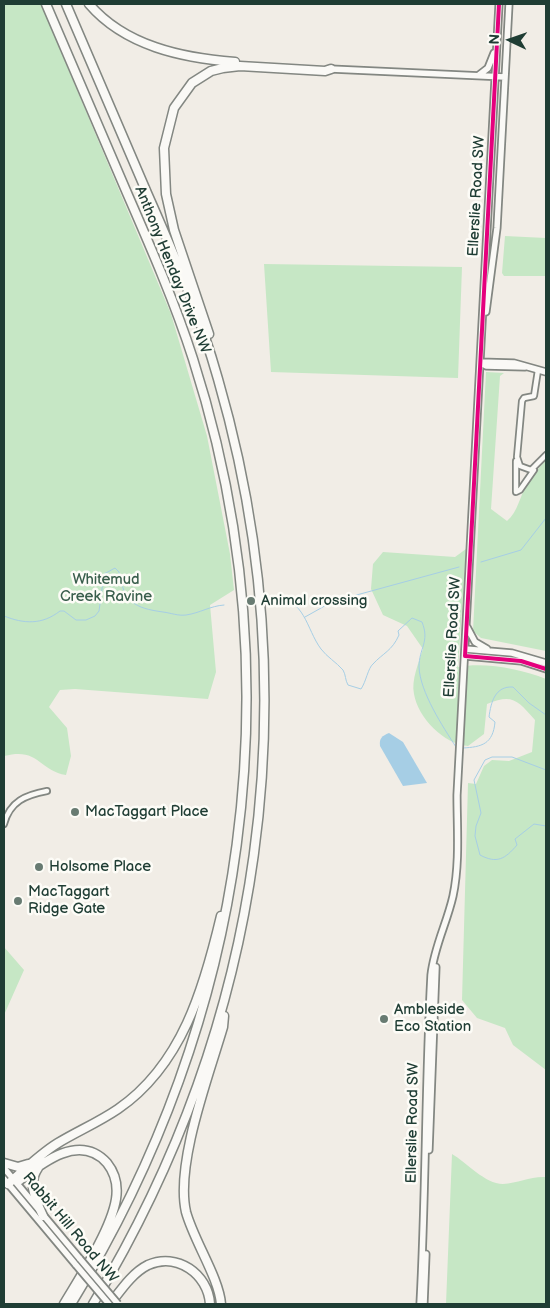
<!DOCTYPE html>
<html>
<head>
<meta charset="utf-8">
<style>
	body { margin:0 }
	#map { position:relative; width:550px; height:1308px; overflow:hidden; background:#f1ede6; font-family:"Balsamiq Sans",sans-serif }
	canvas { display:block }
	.frame { position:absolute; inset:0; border:5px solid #1f3d34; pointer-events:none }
	.north { position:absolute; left:485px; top:15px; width:50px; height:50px; -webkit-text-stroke:4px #fdfcf7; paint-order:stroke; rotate:273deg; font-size:14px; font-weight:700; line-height:20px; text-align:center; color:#1f3d34 }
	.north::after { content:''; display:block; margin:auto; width:18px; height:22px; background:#1f3d34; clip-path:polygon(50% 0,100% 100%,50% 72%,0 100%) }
</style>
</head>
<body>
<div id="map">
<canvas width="550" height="1308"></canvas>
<div class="frame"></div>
<div class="north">N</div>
</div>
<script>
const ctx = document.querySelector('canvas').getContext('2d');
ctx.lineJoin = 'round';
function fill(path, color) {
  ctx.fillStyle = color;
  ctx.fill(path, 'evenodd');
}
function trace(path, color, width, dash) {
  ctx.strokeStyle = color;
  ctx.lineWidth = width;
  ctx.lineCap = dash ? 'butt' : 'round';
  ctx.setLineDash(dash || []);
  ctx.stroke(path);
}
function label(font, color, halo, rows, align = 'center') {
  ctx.font = font + ' "Balsamiq Sans",sans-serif';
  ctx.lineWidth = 5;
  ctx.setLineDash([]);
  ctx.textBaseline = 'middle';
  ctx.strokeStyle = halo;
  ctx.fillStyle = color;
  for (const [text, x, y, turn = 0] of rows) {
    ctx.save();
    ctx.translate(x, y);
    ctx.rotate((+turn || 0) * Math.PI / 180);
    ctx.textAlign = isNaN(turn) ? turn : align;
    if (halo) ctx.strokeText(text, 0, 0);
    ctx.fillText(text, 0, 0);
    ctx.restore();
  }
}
const green = new Path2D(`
	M4,4h37l130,310 36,122 23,118 4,36 -24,15 6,67 -8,27 -133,-10 -15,1 -11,17 18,21 4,28 -5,19c-28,-5 -27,-28 -62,-19z
	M505,236l41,2v38h-42l-2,-3z
	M264,264l198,3 -4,111 -187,-6z
	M486,372l18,1 -4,3 -9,133 16,12c11,-9 13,-26 21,-39 5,-8 12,-15 18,-22v191l-65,-13 -8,-7z
	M466,549l-8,118c28,-5 62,2 88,12v391l-33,-25 -8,-17 -28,-10 -15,-18 6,-217 8,1 8,-18 8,-6 17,1 23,-9 3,-32c-17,-19 -22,-27 -48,-16l-3,30 -16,12c-24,-2 -50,-28 -54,-52 -3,-14 5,-32 9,-45l-16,-23 -24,-11 -12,-26 2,-25 10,-12 72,5z
	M4,947l20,23 -20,45z
	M452,1154c14,8 33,30 51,30 15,-1 28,-8 43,-7v127h-100z`);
const water = new Path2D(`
	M389,733l14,9 24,41 -24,3 -23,-40c-1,-8 2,-10 9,-13z`);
const stream = new Path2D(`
	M481,562l40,-12 25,-32
	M274,599c31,-2 32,30 47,50 6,8 15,13 22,21 3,5 2,10 5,15l13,4c5,-7 7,-21 12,-25 10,-11 19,-13 26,-29l-1,-4 14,-13 10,4c8,20 -3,26 -3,45 1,25 24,60 37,80
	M331,602l128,-35
	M4,616c20,8 38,9 56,-5h4l12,9h10l9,-4 4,-5 5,-37 11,-6 4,4c5,30 15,36 44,40 8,1 15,4 23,3 14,-2 24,-9 38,-10
	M305,617l25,-14
	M463,748c19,-1 30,-4 32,-26l-6,-5c2,-15 6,-31 24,-30l16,16 17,12
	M546,770l-34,-13h-20l-7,3 -11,20 7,33 -5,13 -1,10 5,19c17,9 25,4 37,-10l-2,-6 19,-15 12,2`);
const street = new Path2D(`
	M538,370l-4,26 -10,2 -2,3 -5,56 3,9 11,4 15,-15
	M516,461v31l4,-2 14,-20
	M4,824c6,-23 22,-29 43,-33`);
const secondary = new Path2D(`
	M331,69l174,8
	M479,75l9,-7 6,-15
	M486,312l11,-84 12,-224
	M480,362l34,1 32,9
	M481,363l5,3 39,1
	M467,627l8,15 12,7
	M465,649l47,4 34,10
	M465,656l56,5 25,8
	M429,1150l7,-183
	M4,1168l76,91
	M4,1179l72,86
	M420,1304c6,-110 5,-220 11,-329 3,-28 16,-52 22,-79 7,-33 4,-68 4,-101l42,-791
	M424,1304l2,-50`);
const highway = new Path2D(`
	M46,4c27,63 54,126 81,189 24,55 48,110 66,166 103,321 54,660 -122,945
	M66,4c27,63 54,126 81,189 27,61 53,122 71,186 92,317 45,644 -125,925
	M89,4c36,42 93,54 146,58
	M209,334l-35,-104 -8,-36 -2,-46 10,-40 18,-25 19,-12 12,-3 17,-2 85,5 6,-2
	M4,1163l14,4 10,-3
	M38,1168c-11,16 -2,32 5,48
	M20,1180c23,-18 60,-47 87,-17 8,10 11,23 9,36 -5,31 -36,78 -52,105
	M8,1184c16,-14 32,-30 50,-41 20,-12 41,-21 60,-34 64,-44 86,-121 103,-193
	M110,1304c11,-14 22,-31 38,-39 29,-13 60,9 62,39
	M221,1304c-2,-26 -27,-63 -35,-92 -11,-48 23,-137 37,-185l1,-11`);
const secondaryBridge = new Path2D(`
	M80,1259l38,45
	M76,1265l33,39`);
const bus1 = new Path2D(`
	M499,4l-34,652 56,5 25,8`);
const markers = [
	[251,601,5,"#687b72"],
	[75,812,5,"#687b72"],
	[39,867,5,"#687b72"],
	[18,901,5,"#687b72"],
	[384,1019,5,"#687b72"]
];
const streetNames = [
	["Ellerslie Road SW",477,196,-87],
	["Anthony Henday Drive NW",172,270,68],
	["Ellerslie Road SW",453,637,-87],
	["Ellerslie Road SW",413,1123,-89],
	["Rabbit Hill Road NW",70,1228,50]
];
const parkNames = [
	["Whitemud",106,580],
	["Creek Ravine",106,597]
];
const poiNames = [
	["Animal crossing",261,601],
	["MacTaggart Place",85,812],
	["Holsome Place",49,867],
	["MacTaggart",28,892],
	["Ridge Gate",28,909],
	["Ambleside",394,1010],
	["Eco Station",394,1027]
];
fill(green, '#c6e7c5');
fill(water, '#a6cee5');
trace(stream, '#a6cee5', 1);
trace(street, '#838782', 8);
trace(secondary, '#838782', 9);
trace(highway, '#838782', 11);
trace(street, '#faf9f6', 4.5);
trace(secondary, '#faf9f6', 5.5);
trace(highway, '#faf9f6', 8);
trace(secondaryBridge, '#838782', 9, []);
trace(secondaryBridge, '#faf9f6', 5.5);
trace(bus1, '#e5007d', 4);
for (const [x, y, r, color] of markers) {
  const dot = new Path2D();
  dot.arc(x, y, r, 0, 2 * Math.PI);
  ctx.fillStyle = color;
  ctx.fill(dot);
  trace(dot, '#fdfcf7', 2);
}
label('15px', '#1f3d34', '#fdfcf7', streetNames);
label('15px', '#395e4c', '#fdfcf7', parkNames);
label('15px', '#1f3d34', '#fdfcf7', poiNames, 'left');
</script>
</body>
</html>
